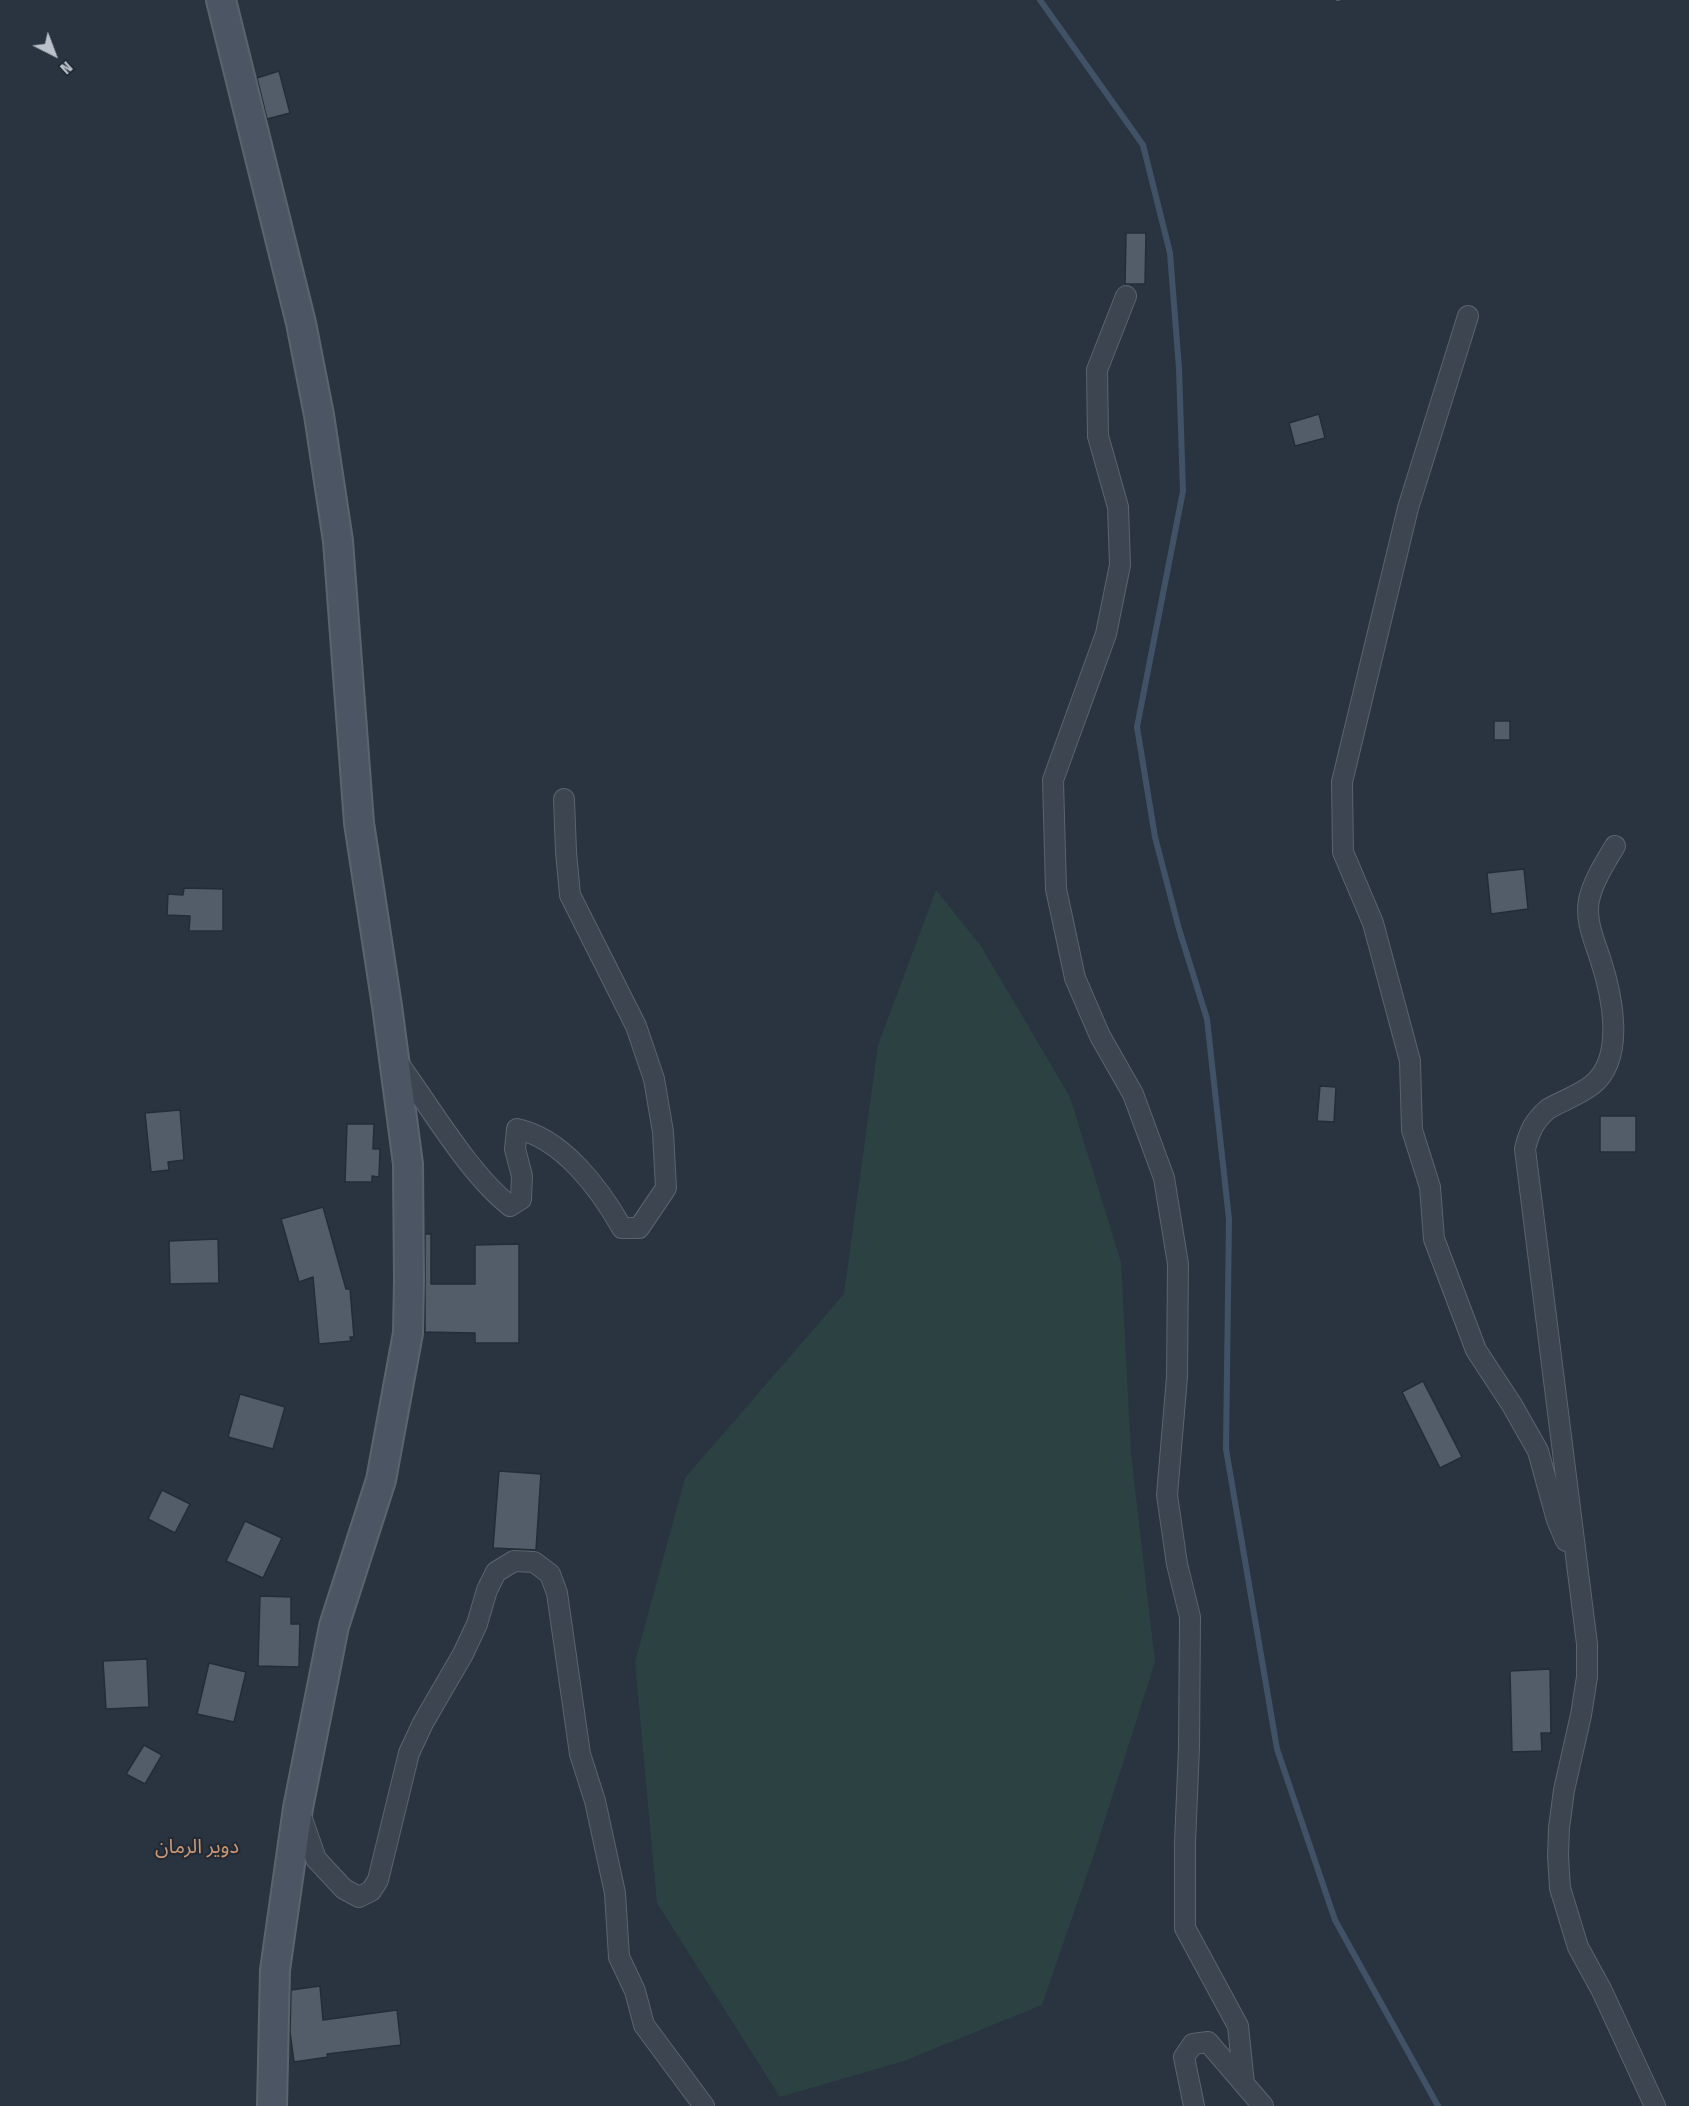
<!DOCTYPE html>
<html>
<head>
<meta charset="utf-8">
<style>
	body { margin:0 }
	#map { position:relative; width:1689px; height:2106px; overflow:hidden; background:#293440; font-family:"Fira Sans Condensed",sans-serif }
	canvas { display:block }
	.north { position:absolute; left:24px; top:24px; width:60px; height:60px; -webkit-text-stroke:4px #222b35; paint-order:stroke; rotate:138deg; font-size:16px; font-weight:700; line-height:24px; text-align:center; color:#bac1ca }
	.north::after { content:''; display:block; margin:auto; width:21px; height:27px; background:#bac1ca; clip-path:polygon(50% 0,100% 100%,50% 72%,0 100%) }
</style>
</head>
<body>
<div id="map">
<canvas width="1689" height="2106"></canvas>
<div class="north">N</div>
</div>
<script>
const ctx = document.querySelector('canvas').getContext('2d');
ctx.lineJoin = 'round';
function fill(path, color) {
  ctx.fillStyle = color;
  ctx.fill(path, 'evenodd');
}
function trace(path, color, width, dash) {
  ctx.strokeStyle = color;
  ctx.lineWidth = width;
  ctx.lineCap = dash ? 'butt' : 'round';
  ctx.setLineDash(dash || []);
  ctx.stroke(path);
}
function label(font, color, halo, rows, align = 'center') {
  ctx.font = font + ' "Fira Sans Condensed","Noto Sans Arabic",sans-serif';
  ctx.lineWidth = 4.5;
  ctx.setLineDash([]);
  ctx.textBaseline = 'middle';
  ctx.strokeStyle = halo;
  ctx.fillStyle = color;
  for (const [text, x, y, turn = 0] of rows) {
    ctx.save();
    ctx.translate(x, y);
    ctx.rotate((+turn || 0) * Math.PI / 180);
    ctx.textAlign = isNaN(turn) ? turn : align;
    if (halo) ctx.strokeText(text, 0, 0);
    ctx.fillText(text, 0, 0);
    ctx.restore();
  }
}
const green = new Path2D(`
	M936,890l45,56 89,151 51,165 10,191 24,209 -61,192 -52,151 -138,56 -124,36 -123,-194 -22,-241 50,-184 159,-184 34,-249z`);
const stream = new Path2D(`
	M1040,0l103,145 27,108 9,115 4,123 -46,236 18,110 24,92 28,90 22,200 -3,230 51,300 58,171 103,186`);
const building = new Path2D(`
	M279,71l11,42 -23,6 -10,-41z
	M1126,233h20l-1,51h-20z
	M1319,414l6,24 -30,8 -6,-23z
	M1494,721h16v19h-16z
	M1524,869l4,40 -37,5 -4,-41z
	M184,888l39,1v42h-34l1,-15 -23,-1 1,-21 15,1z
	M1320,1086l16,1 -2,35 -17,-1z
	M180,1110l4,50 -16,2 1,8 -18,2 -6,-59z
	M1600,1116h36v36h-36z
	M347,1124h27l-1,25h7l-1,28 -7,-1v6h-27z
	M323,1207l23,82h4l4,48h-4l1,4 -32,3 -6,-67 -14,5 -18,-63z
	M425,1234h6v50h44v-39l44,-1v99h-44v-10l-50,-1z
	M218,1239l1,44 -49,1 -1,-43z
	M1423,1381l39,76 -22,11 -38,-76z
	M240,1394l45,13 -12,42 -45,-12z
	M499,1471l42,3 -5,76 -43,-2z
	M162,1490l28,14 -15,29 -27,-14z
	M245,1521l37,17 -19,40 -37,-17z
	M260,1596l31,1v27h9l-1,43 -41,-1z
	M147,1659l2,48 -43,2 -3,-48z
	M209,1663l37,9 -12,50 -37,-8z
	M1550,1669l1,64h-10l1,18 -30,1 -2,-81z
	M144,1745l18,10 -17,29 -19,-10z
	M320,1986l3,34 74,-10 4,35 -74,9 1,3 -34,5 -4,-30 1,-42z`);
const path = new Path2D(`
	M1338,1v-1`);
const street = new Path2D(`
	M1126,296l-29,74 1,66 20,71 2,58 -14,69 -53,146 3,109 19,89 25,58 33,58 31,84 14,86 -1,113 -10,118 10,69 13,53 -1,130 -4,96v85l53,98 6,58
	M1468,316l-60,192 -66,274 1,70 30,71 37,138 2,69 18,57 4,52 42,111 36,55 26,46 19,69 9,21
	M1615,846c-10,17 -22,35 -26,54 -4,20 5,40 11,58 12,36 26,100 -8,127 -13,10 -30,16 -44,24 -14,12 -19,23 -23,40l62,495v33l-6,38 -17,75 -5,38 -1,28 2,32 18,59 24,44 53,115
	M395,1059c34,45 72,113 115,147l11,-7 1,-23 -7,-27 2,-20c45,9 83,60 105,99h17l27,-40 -3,-56 -9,-53 -18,-53 -66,-131 -4,-43 -2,-53
	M300,1813l16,46 28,30 15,8 12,-6 7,-11 31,-127 14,-30 40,-69 14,-30 10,-34 9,-18 18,-11 20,1 16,12 7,19 23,161 15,47 20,92 4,64 16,34 9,34 60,81
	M1194,2106l-10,-49 9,-13 15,-2 55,64`);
const secondary = new Path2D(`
	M221,0l80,323 18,92 19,126 21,282 28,183 21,158 1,117 -1,52 -27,147 -47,146 -36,182 -23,162 -3,136`);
const quarterNames = [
	["دوير الرمان",197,1847]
];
fill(green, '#2c4142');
trace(stream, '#415267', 6);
fill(building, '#535d6a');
trace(building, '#242d37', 1.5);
trace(street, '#5b646d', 22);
trace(secondary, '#5b646d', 32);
trace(path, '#4c5e60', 4, [4.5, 4.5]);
trace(street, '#3d4650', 20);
trace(secondary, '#4c5563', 28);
label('20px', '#cc9774', '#222b35', quarterNames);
</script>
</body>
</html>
